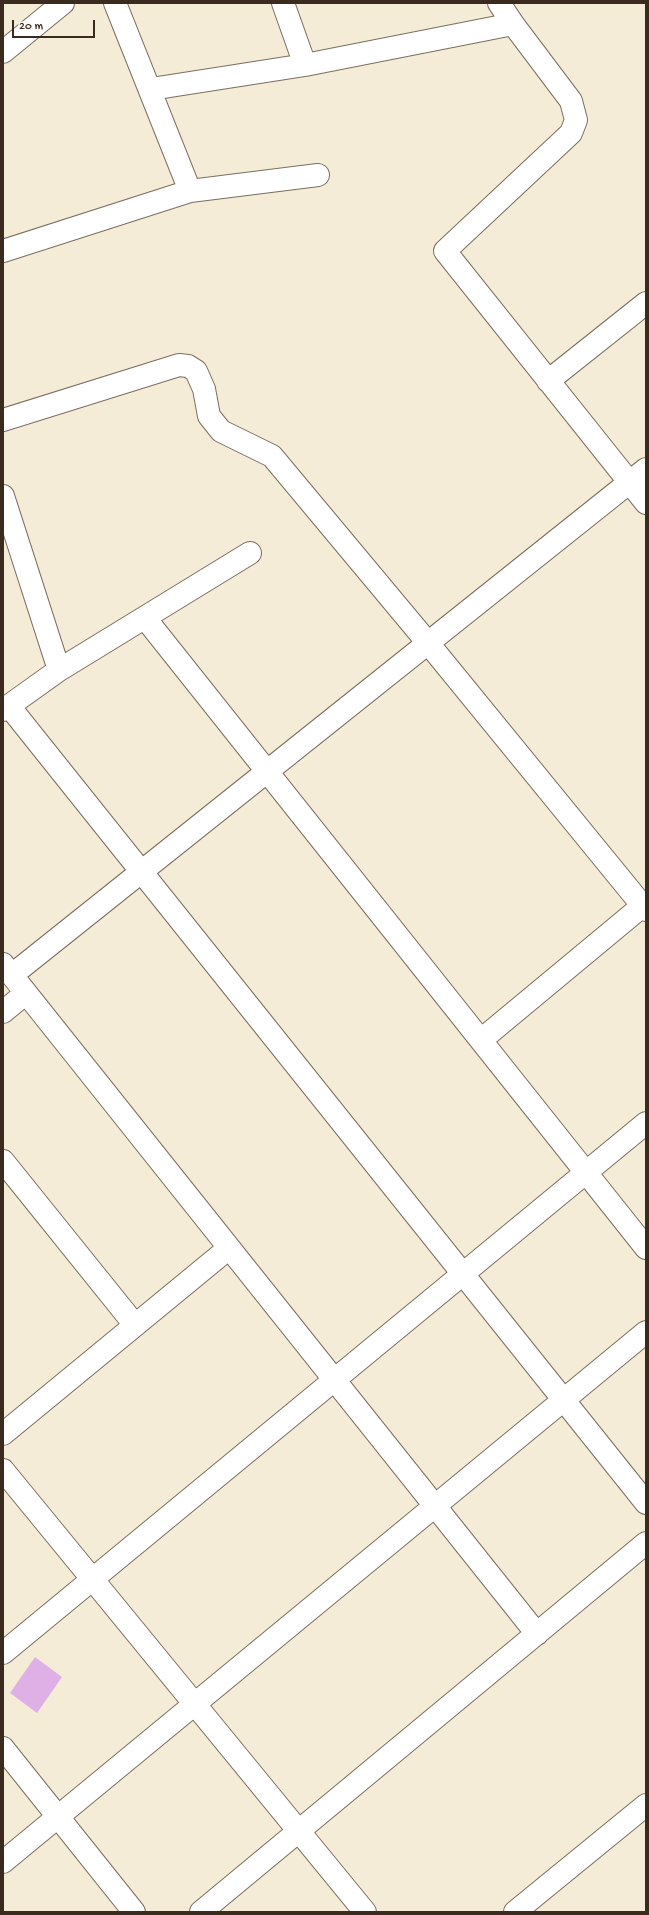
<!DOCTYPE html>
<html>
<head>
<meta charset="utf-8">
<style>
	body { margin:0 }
	#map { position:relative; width:649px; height:1915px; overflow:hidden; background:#f5ecd8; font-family:"Gochi Hand",sans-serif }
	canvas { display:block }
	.frame { position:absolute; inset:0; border:4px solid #3b2a1e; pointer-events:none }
	.scale { position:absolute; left:12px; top:20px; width:83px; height:18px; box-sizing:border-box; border:2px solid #3b2a1e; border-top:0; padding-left:5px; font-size:12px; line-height:14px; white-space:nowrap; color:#3b2a1e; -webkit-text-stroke:3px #fdfcf7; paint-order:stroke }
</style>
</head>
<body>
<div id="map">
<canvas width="649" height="1915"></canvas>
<div class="frame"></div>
<div class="scale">20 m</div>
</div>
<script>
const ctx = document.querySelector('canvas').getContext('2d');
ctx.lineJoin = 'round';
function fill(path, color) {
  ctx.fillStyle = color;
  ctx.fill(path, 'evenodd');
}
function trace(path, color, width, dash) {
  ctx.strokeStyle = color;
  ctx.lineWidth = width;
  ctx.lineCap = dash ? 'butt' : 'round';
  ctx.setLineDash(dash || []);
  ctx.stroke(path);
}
const building = new Path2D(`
	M35,1657l27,20 -25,36 -27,-20z`);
const minor = new Path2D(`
	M115,3l75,188
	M283,3l22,62
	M499,3l14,21 58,77 5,19 -5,13 -126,118 201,252
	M3,52l60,-49
	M151,89l154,-24 208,-41
	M3,251l187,-60 128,-16
	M548,381l98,-78
	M3,420l176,-55 9,1 8,5 8,18 5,27 12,15 51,25 156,187 218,267
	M3,496l56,174
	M145,618l501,630
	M9,706l637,797
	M3,710l56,-40 191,-117
	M3,964l534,670
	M12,975l634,-506
	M3,1012l23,-19
	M481,1040l165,-137
	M3,1161l132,164
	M3,1434l226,-186
	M3,1470l362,442
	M3,1653l643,-530
	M3,1748l131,164
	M3,1862l643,-530
	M201,1912l445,-369
	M515,1912l131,-107`);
fill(building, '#deb0e6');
trace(minor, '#7c6e5f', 24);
trace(minor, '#fff', 22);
</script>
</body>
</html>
